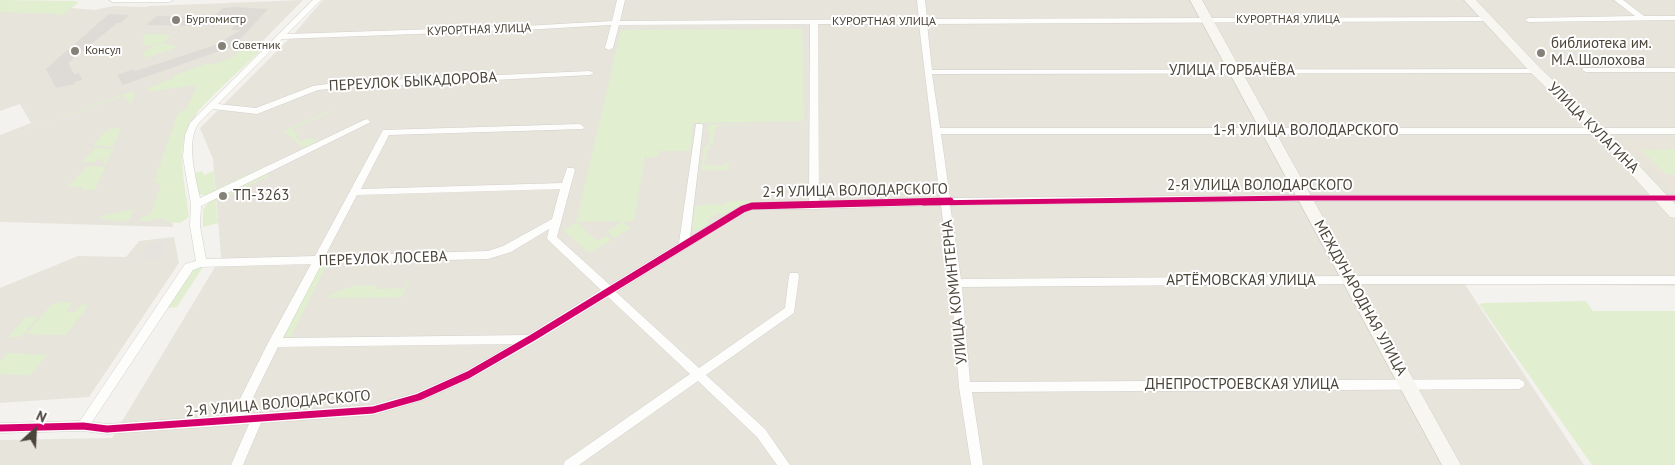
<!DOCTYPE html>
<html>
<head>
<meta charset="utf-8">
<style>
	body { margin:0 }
	#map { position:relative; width:1675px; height:465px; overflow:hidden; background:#f4f2ee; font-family:"PT Sans",sans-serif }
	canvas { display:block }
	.north { position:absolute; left:10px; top:405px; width:50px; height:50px; -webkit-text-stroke:4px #fff; paint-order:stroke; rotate:25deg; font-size:14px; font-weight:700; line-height:20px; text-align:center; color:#4b4439 }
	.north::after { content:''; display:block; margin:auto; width:18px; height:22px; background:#4b4439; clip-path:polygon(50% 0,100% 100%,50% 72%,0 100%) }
</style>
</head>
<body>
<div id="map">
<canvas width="1675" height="465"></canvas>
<div class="north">N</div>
</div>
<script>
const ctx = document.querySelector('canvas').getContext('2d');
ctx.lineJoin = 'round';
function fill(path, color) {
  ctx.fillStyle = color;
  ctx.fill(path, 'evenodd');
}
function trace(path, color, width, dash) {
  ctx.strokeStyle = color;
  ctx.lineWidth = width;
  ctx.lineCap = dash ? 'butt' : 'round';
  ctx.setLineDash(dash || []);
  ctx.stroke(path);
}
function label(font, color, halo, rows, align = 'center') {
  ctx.font = font + ' "PT Sans",sans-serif';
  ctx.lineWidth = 4;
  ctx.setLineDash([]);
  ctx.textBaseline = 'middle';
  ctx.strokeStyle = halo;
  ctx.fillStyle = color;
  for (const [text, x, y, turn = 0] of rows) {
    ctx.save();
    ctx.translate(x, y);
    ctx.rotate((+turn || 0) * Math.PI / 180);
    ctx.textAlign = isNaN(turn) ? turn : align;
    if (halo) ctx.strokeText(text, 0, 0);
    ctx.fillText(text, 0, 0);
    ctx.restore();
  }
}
const residential = new Path2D(`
	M303,0l-102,104 -18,40 -13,49 3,34 -173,-5v-87l31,-12 -11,-19 -20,7v-109l95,8 18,-4 33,1 3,-1z
	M323,0h1352v286l-211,-3 120,182h-1584v-25l112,-2 109,-181 -8,-98 -13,-31 93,-93z
	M174,237l5,26 -90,134 -89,6v-115l78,-32 48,1 13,-16z`);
const education = new Path2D(`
	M1675,139v50l-3,1 -49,-50z`);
const green = new Path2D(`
	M0,0l76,1 2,2 -14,11 -7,3 3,-3 -60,-2z
	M802,29l2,92 -111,2 -3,28h-31l-1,6h-12v-6l-12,70 -10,1 7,6 -17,10 -7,-6 16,-11 -47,1 21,19 9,-5 6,4 -23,13 -26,-23 13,-7 45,-193z
	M146,34l25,1 -6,7 -16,4 -8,-3 3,-3 -3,-2z
	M163,43l15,4 -33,11 -2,-5 8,-6z
	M257,48l2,4c-16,16 -63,56 -71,74 -12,27 -2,63 1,91l-9,6 -15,-1 2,-3 -13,-1 -4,3h-10l2,-4 9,-3 10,-30 -7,-2 24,-69 9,-5 10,-23 -45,6 -6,-2 28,-11v-3l35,-12 3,2 24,-9v-3z
	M130,92l5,1 -4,11 -8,-8 -123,44z
	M331,110l1,1 -40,18 6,6 -3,2 5,5 10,-4 7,3 -14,7 -19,-17z
	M771,124l-54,2 -4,12 1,5 -4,1 -1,5 -2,1 -3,15 18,1 7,-4 -1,8h-27l3,-22 4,-3 2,-13 -3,-3 1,-4z
	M121,128l-8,19 -20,-2 15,-16z
	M95,148l18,1 -7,15h-5l4,-5h-6l-4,3h-13z
	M1675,149v25h-9l-25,-24z
	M88,166l17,1 -10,23h-14l2,-3 -15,-1z
	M263,167l3,3 -59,26 -9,-2 -3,-21 7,-2 2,4 10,-4 1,18z
	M267,174l2,2 -53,25 2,22 -15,4v-18l7,-8z
	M737,201h30l-23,2 -21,12 -5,-2 -11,7 3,3 -12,7 -6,1 3,-25 12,-1v-1l17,1 1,-3z
	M134,209c-2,3 -3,9 -6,11 -6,2 -24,0 -30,-3z
	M323,265h17l-15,3 -35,71h-5l-1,-6 33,-65z
	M194,266l9,1 -26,40 -9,1 -1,-3z
	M407,280h2l-7,17 -74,1 1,-3 23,-9 22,-1 2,4 28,-1z
	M1586,301l7,10h82v154h-83l-113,-161 5,-1z
	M63,302l9,1 -6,8 9,1 8,-9 5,3 -22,29 -40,-1 25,-29z
	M26,317h12l-17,20h-13z
	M8,353l39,2 -17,20 -30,-1v-12z`);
const parking = new Path2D(`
	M152,242h11v17h-25z`);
const building = new Path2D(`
	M233,7l35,2 -37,40 -3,-1 -105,37 -6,-10 17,-6 1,2 4,-1 76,-25 26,-15h-10l12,-13 -29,-1 9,-8z
	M109,14l20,1 -8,8h-4l-49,40 6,11 5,-1 3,7 -8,2 1,2 -19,4 -10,-19z
	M157,16l46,1 -10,9 -47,-1z`);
const street = new Path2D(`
	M109,0h64l-4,2h-56z
	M313,0h8l-34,34 237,-8 88,-5 5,-21h8l-5,21 299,-2 -2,-19h8l2,19 561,-2 4,2 -1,2 -564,3 5,46 604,-1 4,2 -4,2 -604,1 8,54h735v6h-734l9,64 348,-3h377v6h-377l-348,4 11,74 381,-3h333v8h-333l-380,3 8,95 549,-3 4,2 2,3 -2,3 -4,2 -547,3 11,73h-12l-12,-78 -8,-104 -10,-78 -127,4h-61l-7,2 -130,81 83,76 86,-60 4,-32 1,-3h8l1,3 -5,37 -88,62 59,54 25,36h-13l-20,-28 -59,-56 -119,84h-16l2,-4 125,-87 -82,-77 -73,45 -63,36 -49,22 -50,15 -112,8 -18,42h-12l18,-41 -142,10 -24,-3 -83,2v-10l80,-2 105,-157 11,-3 -6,-35 1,-22 -8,-47 2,-22 5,-12zM810,24l-1,178 -60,2 -9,3 -50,30 13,-111 -1,-2h-6l-17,119 -69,42 -53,-48 18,-67 -2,-2h-6l-5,15 -201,6 28,-54 194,-6 1,-2 -4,-3 -197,6 -68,126 -109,3 -6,-33 1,-20 170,-84 -4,-3 -3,1 -164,78c-4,-20 -15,-57 -1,-75 4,-5 9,-9 14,-14l44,5 61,-24 23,-2 249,-13 4,-2 -4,-2 -249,11 -28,4 -57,22 -38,-4 64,-65 242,-9 87,-5 -6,23 4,2 4,-2 6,-23zM818,24h101l21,175 -121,3zM560,189l-8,30 -49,27 -15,5 -163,5 32,-61zM549,229l-2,9 1,2 53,50 -73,45 -245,3 39,-75 166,-4 23,-7zM311,264l-43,79 -36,72 -125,9 -15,-2 101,-152 8,-3zM513,344l-49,28 -48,21 -43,12 -128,9 33,-67z
	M1614,0h9l21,16h31v4l-146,2 -4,-2 4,-2 106,-2z
	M1583,68h92v4h-89l-4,-2z`);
const secondary = new Path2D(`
	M1190,0h12l259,465h-19z
	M1464,0h12l64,68 64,60 71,76v14l-5,-1 -76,-83 -62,-60z`);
const cyclewayFar1 = new Path2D(`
	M923,203l375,-5h377`);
const cycleway = new Path2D(`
	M0,428l83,-2 24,3 266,-19 46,-13 49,-22 64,-37 211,-129 9,-3 198,-5`);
const markers = [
	[176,20,5,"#868178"],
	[222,46,5,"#868178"],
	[75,51,5,"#868178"],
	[1541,53,5,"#868178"],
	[223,196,5,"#868178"]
];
const farPoinames = [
	["Бургомистр",186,20],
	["Советник",232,46],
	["Консул",85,51]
];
const farStreetnames = [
	["КУРОРТНАЯ УЛИЦА",1288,20],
	["КУРОРТНАЯ УЛИЦА",884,22],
	["КУРОРТНАЯ УЛИЦА",479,30,-2]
];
const poiNames = [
	["библиотека им.",1551,44],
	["М.А.Шолохова",1551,61],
	["ТП-3263",233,196]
];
const streetNames = [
	["УЛИЦА ГОРБАЧЁВА",1232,71],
	["ПЕРЕУЛОК БЫКАДОРОВА",413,82,-3],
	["УЛИЦА КУЛАГИНА",1593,128,45],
	["1-Я УЛИЦА ВОЛОДАРСКОГО",1306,131],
	["2-Я УЛИЦА ВОЛОДАРСКОГО",1260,186],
	["2-Я УЛИЦА ВОЛОДАРСКОГО",855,191,-1],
	["ПЕРЕУЛОК ЛОСЕВА",383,259,-2],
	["АРТЁМОВСКАЯ УЛИЦА",1241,281],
	["УЛИЦА КОМИНТЕРНА",955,292,-96],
	["МЕЖДУНАРОДНАЯ УЛИЦА",1360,298,61],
	["ДНЕПРОСТРОЕВСКАЯ УЛИЦА",1242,385],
	["2-Я УЛИЦА ВОЛОДАРСКОГО",278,404,-5]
];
fill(residential, '#e7e4dc');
fill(education, '#eae5da');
fill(green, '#e1eecf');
fill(parking, '#e6e3df');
fill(building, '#dedbd6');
trace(street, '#d2d0cb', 1);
trace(secondary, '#d3cfc5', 1);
fill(street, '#fdfdfc');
fill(secondary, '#f7f6f1');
trace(cyclewayFar1, '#d6006c', 5);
trace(cycleway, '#d6006c', 7);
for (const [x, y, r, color] of markers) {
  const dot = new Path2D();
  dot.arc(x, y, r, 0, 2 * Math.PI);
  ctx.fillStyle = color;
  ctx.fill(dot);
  trace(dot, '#fff', 2);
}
label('12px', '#4b4439', '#fff', farPoinames, 'left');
label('12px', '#4b4439', '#fff', farStreetnames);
label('15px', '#4b4439', '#fff', poiNames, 'left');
label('15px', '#4b4439', '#fff', streetNames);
</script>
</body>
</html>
